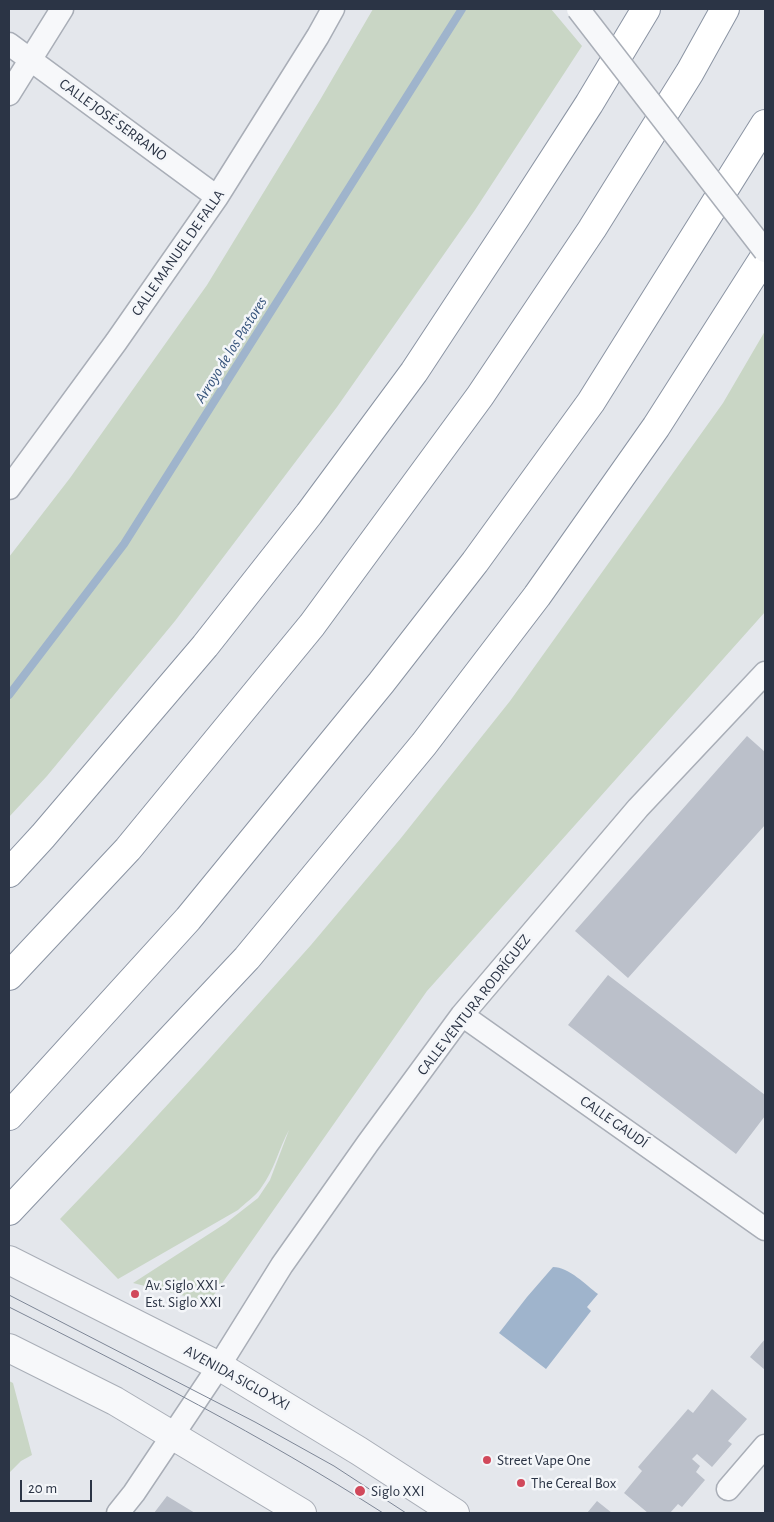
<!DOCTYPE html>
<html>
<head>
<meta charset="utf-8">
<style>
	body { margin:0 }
	#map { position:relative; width:774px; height:1522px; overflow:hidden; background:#e4e7ec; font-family:"Alegreya Sans",sans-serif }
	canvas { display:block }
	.frame { position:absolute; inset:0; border:10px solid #2b3445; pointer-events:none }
	.scale { position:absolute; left:20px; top:1480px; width:72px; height:22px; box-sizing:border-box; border:2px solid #2b3445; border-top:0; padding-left:6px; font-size:15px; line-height:18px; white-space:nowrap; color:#2b3445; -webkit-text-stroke:4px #f4f6f9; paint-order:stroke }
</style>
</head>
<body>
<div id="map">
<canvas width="774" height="1522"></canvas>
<div class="frame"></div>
<div class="scale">20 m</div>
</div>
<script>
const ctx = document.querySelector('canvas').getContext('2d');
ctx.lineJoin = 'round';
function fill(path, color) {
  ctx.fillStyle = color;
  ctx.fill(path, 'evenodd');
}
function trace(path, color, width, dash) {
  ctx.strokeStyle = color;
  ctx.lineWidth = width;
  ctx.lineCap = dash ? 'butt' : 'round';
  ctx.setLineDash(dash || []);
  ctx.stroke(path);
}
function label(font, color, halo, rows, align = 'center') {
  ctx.font = font + ' "Alegreya Sans",sans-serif';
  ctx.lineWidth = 5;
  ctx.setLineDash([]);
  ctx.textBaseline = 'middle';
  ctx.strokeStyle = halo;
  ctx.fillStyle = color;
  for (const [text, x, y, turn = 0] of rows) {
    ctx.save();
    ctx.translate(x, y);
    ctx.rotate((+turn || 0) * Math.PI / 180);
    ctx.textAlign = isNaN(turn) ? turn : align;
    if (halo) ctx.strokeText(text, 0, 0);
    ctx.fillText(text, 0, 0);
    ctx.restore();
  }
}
const green = new Path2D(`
	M373,9h178l31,37 -107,164 -138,197 -162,214 -128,155 -38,41v-260l61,-79 137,-193 113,-185z
	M765,331v281l-338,379 -218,311 -76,-19 93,-60 32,-25 12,-18 19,-50c-10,18 -15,41 -28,58 -6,9 -16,15 -23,22l-120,69 -58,-60 65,-68 78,-85 108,-121 90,-107 109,-137 213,-298z
	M9,1381l4,2 19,72 -11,6 -12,12z`);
const water = new Path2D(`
	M553,1267c16,0 33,18 45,27l-11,13 4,4 -45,58 -47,-36 28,-36z`);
const stream = new Path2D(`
	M9,695l115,-151 338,-535`);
const building = new Path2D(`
	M747,736l18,16v73l-137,153 -53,-47z
	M608,975l157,120v21l-29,38 -168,-129z
	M765,1339v31l-15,-13z
	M712,1389l35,30 -19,22 4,3 -20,23 -15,-13 -5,5 8,7 -4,6 9,8 -23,27 -4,-3 -8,9h-22l-24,-20 18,-22 -4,-4 50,-58 5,4z
	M167,1496l28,17h-41z
	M597,1501l15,12h-25z`);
const minor = new Path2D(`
	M9,44l208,153
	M9,94l53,-85
	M9,488l107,-146 101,-145 101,-161 15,-27
	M462,1015l303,214
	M728,1489l37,-43
	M118,1513l16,-20 85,-127 63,-101 86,-122 94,-128 176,-207 127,-135`);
const tertiary = new Path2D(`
	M9,1260l210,106 140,85 96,62
	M9,1348l106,53 187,112`);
const motorway = new Path2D(`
	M9,873l34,-37 162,-190 104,-132 105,-142 102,-155 73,-113 57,-95
	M9,976l119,-127 184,-224 168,-229 112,-167 98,-157 35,-63
	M9,1116l179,-197 193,-236 94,-121 116,-160 174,-278
	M9,1211l238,-253 177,-214 113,-148 119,-169 109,-171`);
const tram = new Path2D(`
	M9,1295l246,127 79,44 72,47
	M9,1307c127,64 254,129 374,206`);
const minorBridge = new Path2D(`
	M578,9l187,242`);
const markers = [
	[135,1294,5,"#d1495b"],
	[487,1460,5,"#d1495b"],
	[521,1483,5,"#d1495b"],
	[360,1491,6,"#d1495b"]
];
const streetNames = [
	["CALLE JOSÉ SERRANO",113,120,36],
	["CALLE MANUEL DE FALLA",178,253,-55],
	["CALLE VENTURA RODRÍGUEZ",474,1005,-52],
	["CALLE GAUDÍ",614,1122,35],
	["AVENIDA SIGLO XXI",237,1378,29]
];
const poiNames = [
	["Av. Siglo XXI -",145,1285],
	["Est. Siglo XXI",145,1302],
	["Street Vape One",497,1460],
	["The Cereal Box",531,1483],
	["Siglo XXI",371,1491]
];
const waterNames = [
	["Arroyo de los Pastores",231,350,-58]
];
fill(green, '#c9d6c5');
fill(water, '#9fb4cc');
trace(stream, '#9fb4cc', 8);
fill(building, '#bbc0ca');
trace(minor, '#a9aeb7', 25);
trace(tertiary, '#a9aeb7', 30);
trace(motorway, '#8b94a3', 30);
trace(minor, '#f7f8fa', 22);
trace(tertiary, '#f7f8fa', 28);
trace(motorway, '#fff', 28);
trace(tram, '#7d8696', 1);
trace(minorBridge, '#a9aeb7', 25, []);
trace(minorBridge, '#f7f8fa', 22);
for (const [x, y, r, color] of markers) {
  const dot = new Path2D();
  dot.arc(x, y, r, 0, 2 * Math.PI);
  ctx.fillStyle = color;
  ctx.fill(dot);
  trace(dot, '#f4f6f9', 2);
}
label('15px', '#2b3445', '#f4f6f9', streetNames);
label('15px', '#2b3445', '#f4f6f9', poiNames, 'left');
label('italic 16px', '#34527a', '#f4f6f9', waterNames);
</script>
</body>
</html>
